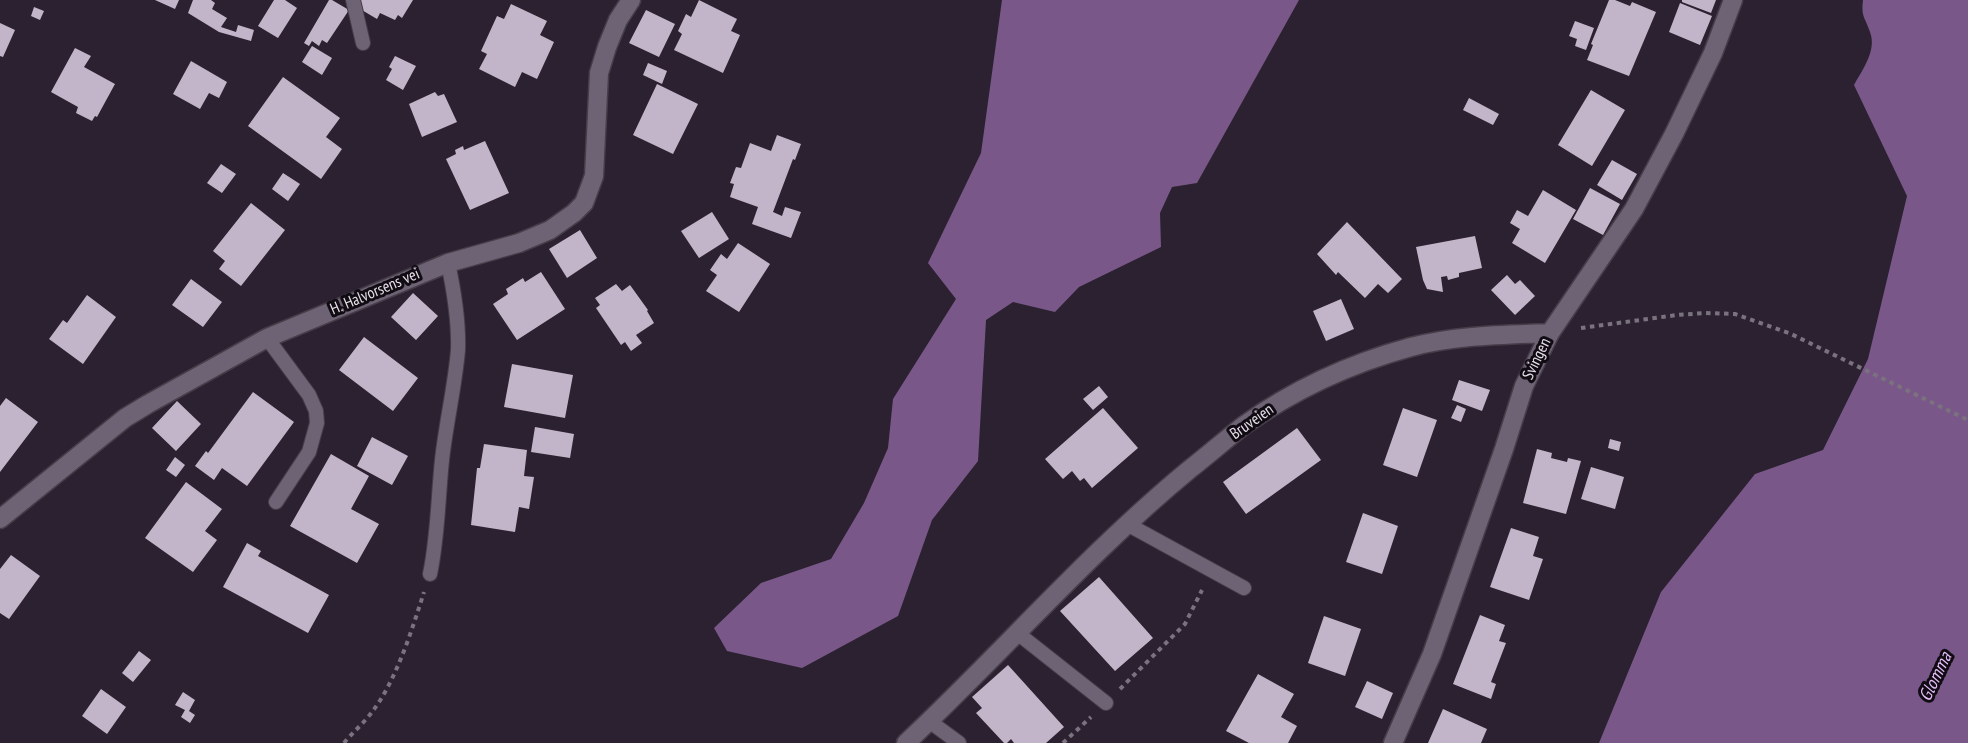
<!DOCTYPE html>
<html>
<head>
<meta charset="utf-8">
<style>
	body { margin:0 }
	canvas { display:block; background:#2b2130 }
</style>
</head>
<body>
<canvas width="1968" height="743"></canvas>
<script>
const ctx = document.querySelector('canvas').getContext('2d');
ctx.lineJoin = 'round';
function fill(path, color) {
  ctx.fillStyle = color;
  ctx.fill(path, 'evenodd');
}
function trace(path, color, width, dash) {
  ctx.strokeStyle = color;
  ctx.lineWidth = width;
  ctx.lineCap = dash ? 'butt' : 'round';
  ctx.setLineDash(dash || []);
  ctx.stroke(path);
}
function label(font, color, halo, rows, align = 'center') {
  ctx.font = font + ' "PT Sans Narrow",sans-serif';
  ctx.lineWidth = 6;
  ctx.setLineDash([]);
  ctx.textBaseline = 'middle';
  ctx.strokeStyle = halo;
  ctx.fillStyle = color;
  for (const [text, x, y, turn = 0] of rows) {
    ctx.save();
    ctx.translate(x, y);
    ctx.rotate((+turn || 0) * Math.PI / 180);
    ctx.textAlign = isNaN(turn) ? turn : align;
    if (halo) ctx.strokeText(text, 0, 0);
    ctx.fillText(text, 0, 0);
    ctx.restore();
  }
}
const water = new Path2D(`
	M1002,0h297l-102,183 -25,4 -12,26 1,34 -82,40 -24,25 -42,-10 -27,18 -8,141 -46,59 -34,96 -96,52 -75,-17 -13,-23 47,-45 70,-24 33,-56 24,-55 5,-49 63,-100 -28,-36 53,-110z
	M1863,0h105v743h-369l62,-151 94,-118 68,-24 45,-91 39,-163 -53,-111c9,-16 23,-35 16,-53 -5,-15 -9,-15 -7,-32z`);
const building = new Path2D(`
	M155,0h24l-4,9z
	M193,0h18l4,3 -3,6 15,9 -6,9 15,5 2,-7 16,5 -3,11 -32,-9 -31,-19z
	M274,0h11l12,8 -19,30 -20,-12z
	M329,0h3l17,10 -22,33 -5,-3 -3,6 -7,-5 -3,5 -5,-3z
	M359,0h54l-11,18 -4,-3 -3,5 -15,-7 -3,6 -22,-13z
	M699,0l38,19 -6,12 9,4 -17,38 -49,-23 8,-16 -4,-3 8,-17 5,3z
	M1609,0h6l15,6 2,-4 24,10 -27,64 -42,-16 6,-15 -2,-1z
	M1682,0h34l-5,13 -29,-11z
	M1680,3l32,13 -12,29 -31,-13z
	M511,4l36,17 -7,14 14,7 -17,37 -15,-7 -7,15 -36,-18 8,-15 -6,-3 16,-35 7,3z
	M34,7l10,4 -4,9 -9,-4z
	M646,10l29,14 -16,33 -30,-14z
	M1575,21l19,7 -8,22 -11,-4 2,-7 -8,-3z
	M0,23l15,7 -12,27 -3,-1z
	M312,46l20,12 -10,17 -20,-13z
	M75,48l16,8 -7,11 31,17 -18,33 -2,-1 -3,5 -16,-8 2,-6 -27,-15z
	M395,56l21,10 -13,24 -17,-10 6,-11 -3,-2z
	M191,61l36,21 -8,16 -10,-5 -9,16 -27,-15z
	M648,63l19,8 -5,13 -19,-9z
	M283,77l57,41 -14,19 16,12 -21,30 -73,-53z
	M657,84l41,20 -25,50 -40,-19z
	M1591,90l34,20 -33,56 -34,-21z
	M435,92l3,4 6,-2 13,28 -35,15 -13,-33z
	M1469,98l30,16 -6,11 -30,-15z
	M777,135l24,9 -6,16 -2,-1 -20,53 9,4 3,-9 16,5 -10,26 -39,-14 6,-17 -28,-10 4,-13 -4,-1 6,-16 5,1 9,-25 21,8z
	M485,141l24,52 -39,17 -24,-51 10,-5 -1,-4 8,-4 1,4z
	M1612,160l25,14 -15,26 -25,-15z
	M221,164l15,10 -14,19 -15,-10z
	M283,173l17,11 -12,17 -16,-12z
	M1590,188l30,16 -17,31 -30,-16z
	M1543,190l33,20 -31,53 -33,-20 8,-14 -10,-6 7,-13 11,6z
	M251,203l34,27 -44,56 -22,-17 6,-8 -12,-10z
	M712,212l17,27 -30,19 -18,-27z
	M1347,222l55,57 -14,14 -10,-9 -13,14 -27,-26 -2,3 -19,-21z
	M580,230l17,28 -30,20 -18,-29z
	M1475,236l7,32 -23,5v4l-11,3 -1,-4 -6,1 2,15 -16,-3 -4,-9 -7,-33z
	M738,243l32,21 -31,48 -33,-21 11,-16 -7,-5 11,-16 6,5z
	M541,272l24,37 -48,31 -24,-36 15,-10 -2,-5 17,-11 2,4z
	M1507,275l8,9 5,-4 15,16 -20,19 -24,-25z
	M191,279l31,23 -19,25 -31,-22z
	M616,284l6,7 8,-6 18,25 -1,1 7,12 -18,12 6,8 -11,8 -6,-9 -4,3 -25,-37 4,-3 -5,-7z
	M413,293l25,23 -22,24 -25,-23z
	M87,295l29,22 -33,47 -34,-25 14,-19 4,3z
	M1341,299l13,30 -28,12 -13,-30z
	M364,337l54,41 -25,33 -54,-41z
	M512,364l61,11 -8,43 -61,-11z
	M1459,380l31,10 -8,21 -30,-11z
	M1099,386l9,11 -15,13 -10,-11z
	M253,392l41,30 -47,64 -25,-18 -8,12 -19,-14 11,-15 2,2z
	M6,398l32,24 -38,50v-66z
	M177,401l24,23 -25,27 -24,-23z
	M1457,405l9,4 -5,13 -10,-4z
	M1103,408l35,40 -46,40 -8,-10 -4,3 -8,-10 -9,8 -18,-20z
	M1403,408l34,12 -20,57 -34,-12z
	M535,427l39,7 -4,24 -39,-6z
	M1297,428l24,32 -75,54 -23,-32z
	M372,437l36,19 -16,29 -35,-19z
	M1610,439l11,3 -2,9 -11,-3z
	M484,444l43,6 -3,26 10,1 -5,32 -10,-2 -4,25 -44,-7 6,-57h3z
	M1537,449l15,4 -1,5 16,4 1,-4 13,3 -15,53 -43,-11z
	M331,454l38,22 -18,33 28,15 -22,39 -67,-37z
	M175,457l10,8 -9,12 -10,-7z
	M1591,467l33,10 -9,32 -34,-10z
	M186,482l36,27 -17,22 12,9 -24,32 -48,-34z
	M1363,513l35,13 -16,48 -36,-12z
	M1511,528l28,9 -6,19 10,3 -14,41 -39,-13z
	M247,543l14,8 -3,5 71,39 -21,38 -85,-46z
	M11,555l29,21 -31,43 -9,-6v-44z
	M1099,577l54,61 -38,33 -55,-60z
	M1480,615l25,10 -6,16 7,2 -15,39 5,2 -5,15 -38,-15z
	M1324,616l37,13 -16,47 -37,-13z
	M139,651l12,9 -18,22 -11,-9z
	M1008,665l56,62 -18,16h-32l-3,-4 -4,4h-3l-28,-30 6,-5 -10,-11z
	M1258,674l36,20 -13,23 16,9 -9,17h-39l-23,-12z
	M1367,681l26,12 -11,26 -27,-12z
	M101,689l25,18 -19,27 -25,-18z
	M183,692l12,8 -6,11 6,4 -5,8 -9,-6 4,-7 -10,-5z
	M1443,709l44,20 -6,14h-53z`);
const path = new Path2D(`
	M1581,328l96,-13 29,-2 29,1 54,19 179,87
	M1120,689l65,-65 17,-34
	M344,743c9,-11 20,-20 28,-31 24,-31 40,-82 52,-120
	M1063,743l28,-26`);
const lane = new Path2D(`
	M353,0l10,43
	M267,338l42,57 7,16 1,12 -8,29 -33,50
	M1127,524l117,64
	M430,574c8,-38 8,-76 12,-114 4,-37 13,-74 16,-110 1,-30 -4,-59 -10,-87
	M1016,632l90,71
	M929,721l30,22`);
const street = new Path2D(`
	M0,519l125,-101 23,-14 119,-66 181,-75 71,-20 31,-13 24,-17 10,-10 10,-27 5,-103 8,-26 11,-27 13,-20
	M906,743c96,-90 182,-190 284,-274 18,-14 35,-29 53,-43 50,-36 109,-63 168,-79 45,-12 93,-12 139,-14
	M1393,743l39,-89 72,-205 20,-63 26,-53 84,-124 40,-75 39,-81 20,-53`);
const streetNames = [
	["H. Halvorsens vei",375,292,-23],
	["Svingen",1537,359,-64],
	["Bruveien",1252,422,-35]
];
const waterNames = [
	["Glomma",1936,677,-64]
];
fill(water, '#795889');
fill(building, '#c2b5c9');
trace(lane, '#463d49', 16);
trace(street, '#463d49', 21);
trace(path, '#7a727e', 4, [4.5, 4.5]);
trace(lane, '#6e6374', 14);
trace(street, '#6e6374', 18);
label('16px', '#e6dfe9', '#110c13', streetNames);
label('italic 18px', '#e5befa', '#110c13', waterNames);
</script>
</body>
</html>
